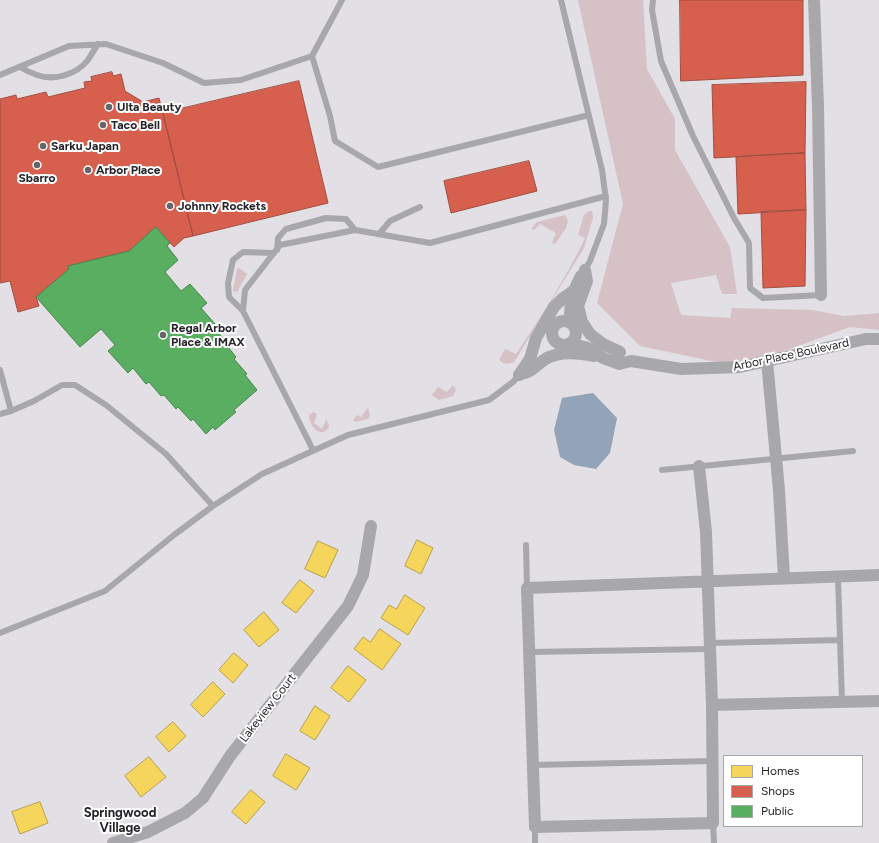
<!DOCTYPE html>
<html>
<head>
<meta charset="utf-8">
<style>
	body { margin:0 }
	#map { position:relative; width:879px; height:843px; overflow:hidden; background:#e2dfe5; font-family:Figtree,sans-serif }
	canvas { display:block }
	.legend { position:absolute; left:723px; top:755px; width:140px; height:72px; box-sizing:border-box; background:#fff; border:1px solid #a8a7a9; margin:0; padding:5px 7px; list-style:none; font-size:12px; color:#262428 }
	.legend li { display:flex; align-items:center; gap:8px; height:20px }
	.legend b { width:20px; border:1px solid #a8a7a9 }
</style>
</head>
<body>
<div id="map">
<canvas width="879" height="843"></canvas>
<ul class="legend">
<li><b style="height:11px;background:#f6d55c"></b>Homes</li>
<li><b style="height:11px;background:#d6604d"></b>Shops</li>
<li><b style="height:11px;background:#5aae61"></b>Public</li>
</ul>
</div>
<script>
const ctx = document.querySelector('canvas').getContext('2d');
ctx.lineJoin = 'round';
function fill(path, color) {
  ctx.fillStyle = color;
  ctx.fill(path, 'evenodd');
}
function trace(path, color, width, dash) {
  ctx.strokeStyle = color;
  ctx.lineWidth = width;
  ctx.lineCap = dash ? 'butt' : 'round';
  ctx.setLineDash(dash || []);
  ctx.stroke(path);
}
function label(font, color, halo, rows, align = 'center') {
  ctx.font = font + ' Figtree,sans-serif';
  ctx.lineWidth = 4;
  ctx.setLineDash([]);
  ctx.textBaseline = 'middle';
  ctx.strokeStyle = halo;
  ctx.fillStyle = color;
  for (const [text, x, y, turn = 0] of rows) {
    ctx.save();
    ctx.translate(x, y);
    ctx.rotate((+turn || 0) * Math.PI / 180);
    ctx.textAlign = isNaN(turn) ? turn : align;
    if (halo) ctx.strokeText(text, 0, 0);
    ctx.fillText(text, 0, 0);
    ctx.restore();
  }
}
const green = new Path2D(`
	M578,0h65l4,69 28,50v31l55,97 7,47h-15l-6,-19 -45,8 10,32 49,3 2,-10 80,2 32,6 35,-3v17l-29,-3 -110,40 -100,-21 -43,-43 26,-99z
	M589,211h3l1,7 -9,30 -70,114c-5,2 -9,3 -14,-1v-3l5,-9 11,5c25,-37 50,-76 69,-116l-7,-3 6,-20z
	M565,215l3,6 -2,7 -11,16 -3,-1 4,-10 -16,-9 -6,6 -3,-1 6,-7z
	M239,268l8,6 -10,18 -4,-1 4,-22z
	M453,385l3,5 -3,6 -14,4 -7,-5 6,-8 9,5z
	M368,407l2,9 -2,3 -13,3 -2,-2 4,-5 4,2z
	M313,412l4,2 -3,9 8,6 4,-9 2,2 1,5c-9,13 -20,-2 -20,-12z`);
const water = new Path2D(`
	M593,393l24,25 -7,35 -14,16 -22,-4 -14,-8 -6,-27 8,-32z`);
const homes = new Path2D(`
	M417,540l16,8 -12,26 -16,-8z
	M318,541l20,9 -13,28 -20,-9z
	M300,580l14,11 -18,22 -14,-10z
	M405,595l20,13 -17,27 -27,-17 8,-13 7,4z
	M264,612l15,18 -20,17 -15,-17z
	M380,629l21,15 -19,26 -28,-21 9,-12 7,5z
	M234,653l14,12 -15,18 -14,-13z
	M348,666l18,14 -17,22 -18,-14z
	M213,682l12,12 -22,23 -12,-12z
	M315,706l15,10 -15,24 -15,-9z
	M173,722l13,14 -17,16 -13,-15z
	M286,754l24,14 -14,22 -23,-14z
	M149,757l17,20 -25,20 -16,-21z
	M251,790l14,12 -19,22 -14,-12z
	M40,802l8,21 -28,11 -8,-22z`);
const shops = new Path2D(`
	M680,0h123v75l-122,6z
	M112,72l1,4 8,-2 4,17 18,11 16,-4 34,138 -9,2 -10,9 -18,-20 -27,24 -61,15 1,3 -33,28 3,9 -21,6 -8,-31 -10,2v-184l16,-4 1,4 29,-7 2,5 37,-9 -1,-6 8,-1 -1,-4z
	M299,81l29,122 -135,33 -30,-123z
	M806,82l-1,71 -91,5 -2,-73z
	M805,153l1,57 -68,4 -2,-57z
	M529,161l8,30 -86,22 -7,-32z
	M806,210l-1,76 -42,2 -2,-76z`);
const public = new Path2D(`
	M156,227l14,16 -3,3 11,14 -13,12 16,19 9,-7 17,19 -6,5 14,16 -2,2 12,15 -1,1 12,15 -2,2 13,15 -2,1 12,15 -23,20 2,2 -21,18 -2,-3 -7,7 -13,-15 -2,2 -13,-14 -2,2 -12,-14 -3,1 -12,-14 -3,2 -13,-16 -5,5 -20,-22 7,-6 -14,-16 -21,18 -44,-50 33,-28 -1,-3 61,-15z`);
const service = new Path2D(`
	M561,0l41,170 4,30 -2,24 -14,37 -6,10
	M653,0l-1,10 9,51 32,75 41,82 15,25 1,45 13,10 58,-3
	M312,56l30,-56
	M20,67c5,3 11,6 17,8 17,6 39,0 51,-15 3,-5 6,-10 10,-16
	M0,75l69,-29 37,-2 57,19 41,20 37,-3 71,-24 18,60 5,25 43,26 211,-52
	M379,234l11,-13 30,-14
	M277,250l1,-12 8,-9 40,-11 20,1 9,11
	M274,253l-31,-1 -10,8 -5,23 1,14 14,14 70,139
	M243,311l2,-21 35,-45 75,-15 75,13 176,-47
	M0,370l11,41
	M0,414l11,-3 23,-10 28,-16h13l31,20 60,49 47,52
	M662,470l191,-19
	M526,545l1,43
	M838,576l4,126
	M0,633l105,-42 69,-56 39,-29 49,-32 86,-39 141,-35 24,-18 6,-7
	M710,643l130,-3
	M529,652l181,-3
	M533,765l179,-4
	M713,823l1,20
	M535,827v16`);
const minor = new Path2D(`
	M814,0l4,106 3,189
	M585,270l2,11 -9,25 4,16 8,12 13,10 17,8
	M552 333a12 12 0 1 1 24 0a12 12 0 1 1-24 0Z
	M570,323c0,-22 1,-28 11,-47
	M570,343l18,5 15,10 16,6 12,-3 50,8 59,-2 126,-28h13
	M767,361l12,129 5,88
	M521,374c11,-2 14,-8 23,-14 13,-9 35,-7 50,-4
	M519,375l11,-16 6,-21 18,-31 8,-8 10,-7
	M699,466l7,66 6,173
	M879,575l-352,13 8,239 178,-4 -1,-118 167,-4
	M113,843l35,-11 37,-19 18,-15 27,-42 118,-150 15,-31 8,-49`);
const markers = [
	[109,107,4,"#68656a"],
	[103,125,4,"#68656a"],
	[43,146,4,"#68656a"],
	[37,165,4,"#68656a"],
	[88,170,4,"#68656a"],
	[170,206,4,"#68656a"],
	[163,335,4,"#68656a"]
];
const poiNames = [
	["Ulta Beauty",117,107],
	["Taco Bell",111,125],
	["Sarku Japan",51,146],
	["Arbor Place",96,170],
	["Sbarro",37,178,"center"],
	["Johnny Rockets",178,206],
	["Regal Arbor",171,328],
	["Place & IMAX",171,342]
];
const streetNames = [
	["Arbor Place Boulevard",791,355,-12],
	["Lakeview Court",268,708,-52]
];
const neighbourhoodNames = [
	["Springwood",120,813],
	["Village",120,828]
];
fill(green, '#d5c1c6');
fill(water, '#93a4b8');
fill(homes, '#f6d55c');
trace(homes, '#b8a04c', 1);
fill(shops, '#d6604d');
trace(shops, '#a14e42', 1);
fill(public, '#5aae61');
trace(public, '#4a8550', 1);
trace(service, '#a8a7a9', 6);
trace(minor, '#a8a7a9', 12);
for (const [x, y, r, color] of markers) {
  const dot = new Path2D();
  dot.arc(x, y, r, 0, 2 * Math.PI);
  ctx.fillStyle = color;
  ctx.fill(dot);
  trace(dot, '#fff', 1.5);
}
label('bold 12px', '#262428', '#fff', poiNames, 'left');
label('12px', '#262428', '#fff', streetNames);
label('bold 13px', '#262428', '#fff', neighbourhoodNames);
</script>
</body>
</html>
